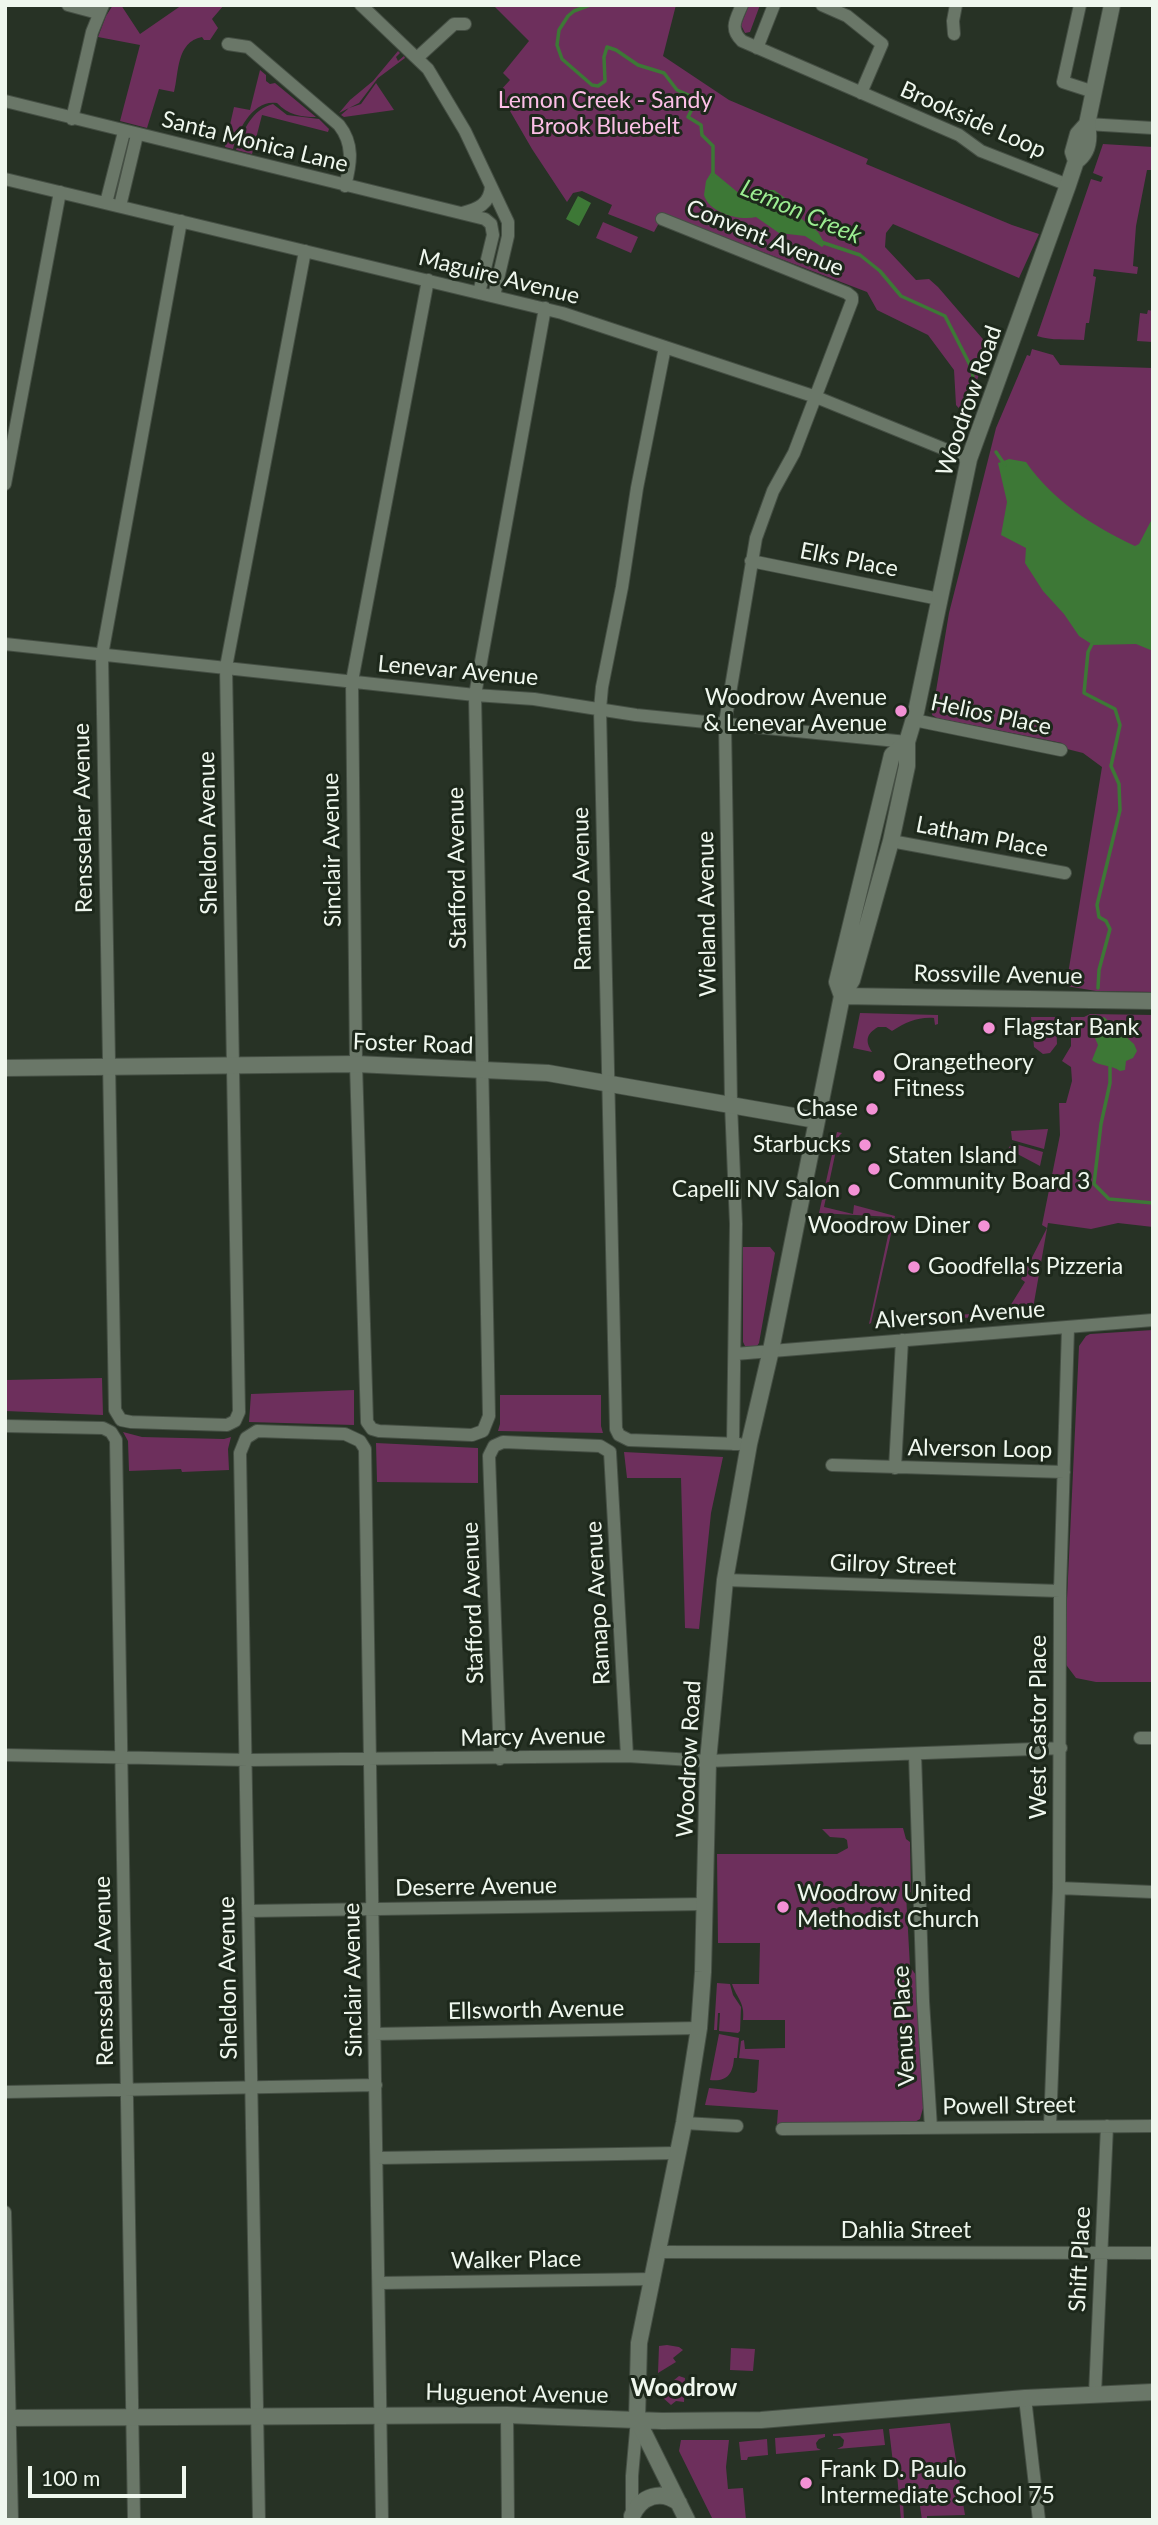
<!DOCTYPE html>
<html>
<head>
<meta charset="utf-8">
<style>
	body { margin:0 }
	#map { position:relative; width:1158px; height:2525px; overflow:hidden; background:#273225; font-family:Lato,sans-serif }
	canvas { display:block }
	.frame { position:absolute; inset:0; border:7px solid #eff7ee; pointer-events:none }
	.scale { position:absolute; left:28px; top:2466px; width:158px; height:32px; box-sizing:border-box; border:4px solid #eff7ee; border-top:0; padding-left:9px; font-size:21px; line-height:24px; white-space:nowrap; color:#eff7ee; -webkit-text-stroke:5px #1d281b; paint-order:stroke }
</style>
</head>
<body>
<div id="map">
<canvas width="1158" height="2525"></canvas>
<div class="frame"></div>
<div class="scale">100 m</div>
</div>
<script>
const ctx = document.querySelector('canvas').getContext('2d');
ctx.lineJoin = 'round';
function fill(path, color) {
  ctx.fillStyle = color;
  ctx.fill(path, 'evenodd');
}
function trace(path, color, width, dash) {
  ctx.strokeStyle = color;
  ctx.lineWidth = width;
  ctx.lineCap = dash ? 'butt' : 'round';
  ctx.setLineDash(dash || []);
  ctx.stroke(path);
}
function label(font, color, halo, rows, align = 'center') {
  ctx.font = font + ' Lato,sans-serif';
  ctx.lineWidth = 6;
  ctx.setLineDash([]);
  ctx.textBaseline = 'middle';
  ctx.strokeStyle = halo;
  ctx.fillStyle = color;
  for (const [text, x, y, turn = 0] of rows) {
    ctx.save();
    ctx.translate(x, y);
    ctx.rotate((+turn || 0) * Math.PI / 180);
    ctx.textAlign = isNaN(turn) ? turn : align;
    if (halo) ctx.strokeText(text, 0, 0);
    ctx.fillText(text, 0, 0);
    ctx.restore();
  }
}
const green = new Path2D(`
	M113,5h8l19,29 42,-29h42l-12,14 6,9 -8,12h-6l-2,-3c-26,5 -23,36 -28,55l-15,-3 -12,39 -27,-7 20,-76 -42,-8 8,-21z
	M493,5h183l-13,51 66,44 139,59 -2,5 146,61 27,9 -20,44 -126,-54 -7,9 -1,14 31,33 13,-1 9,8 50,58 -13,42 -2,-3 -10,29 -7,-8 -2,-35 -26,-35 -51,-25 -10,-18 -203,-78 -10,18 -46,-18 4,-9 -30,-14 -9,2 -6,9 -35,-53 -33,-57 11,-12 -7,-7 26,-32z
	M749,5h11l-10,27 -5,1 -4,-8z
	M398,51l2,2 -4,4 2,4 6,-5 1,2 -27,20 -19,25 -20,10 11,-13 23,-19z
	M260,70l6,5v6l4,3 5,-1 41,34c-15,0 -28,-2 -39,-14 -24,-4 -39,27 -44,46l-8,-2 9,-40 16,3z
	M376,83l18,27 -50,7 -3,-2 8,-7 12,-4z
	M273,104l14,11 32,4 10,10 -1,3 -66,-17 -10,39 -16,-4c7,-19 16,-41 37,-46z
	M1103,144l50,3v23h-6l-11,56 -3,40 5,1 -1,7 -43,-5 -1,7 3,1 -7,46h-3l-2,17c-17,-1 -32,1 -47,-4l54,-157 10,3 2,-5 -10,-4z
	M603,222l35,15 -7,16 -35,-15z
	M1148,310l5,1v31l-16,-1 3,-28 7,1z
	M1032,349l21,6 7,10 93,3v624l-57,-1 -54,-9 3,-11 23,3 34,-207 -19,-14 -20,-5 -1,-5 -125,-25 -5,-3 17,-102 38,-149 9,-36 31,-73 3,1z
	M860,1013l78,2v9l-3,1 -1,-7c-17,-1 -27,4 -42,13l-6,-4h-8c-12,7 -13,14 -6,25l-19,-4z
	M1090,1014l63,1v212l-35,-4 -27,6 -43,-6 -16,91 -38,2 1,-4 12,-1 18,-29 -4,-3 26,-51 -5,-3 18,-90 -1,-32h7l6,-22 -1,-14 -9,-6 9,-15v-29h13z
	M1031,1017h25l1,27 -7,9 -7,1 -9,-7z
	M1048,1129l-4,20 -32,-9 -1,-9z
	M837,1132l5,1 -3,3 -15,71 29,7 1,-9 41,11 -24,107 -2,1 23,-107 -73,-4z
	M1012,1143l31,9 -3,14 -32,-17z
	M743,1247h27l5,6 -16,90 -2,3 -11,2 -3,-6z
	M972,1306l7,5 1,6 -93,5 1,-5 8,2 75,-5z
	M1153,1330v352h-57l-20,-4 -12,-16 15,-316 7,-10 4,-2z
	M102,1378l1,37 -98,-4v-31z
	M354,1390v35l-105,-3 2,-28z
	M500,1395h101v31l2,7 -105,-2 2,-7z
	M123,1432l19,5 82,2 7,-2 -3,12 1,21 -47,2 -1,-3 -52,2 -1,-30z
	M376,1443l102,5v35l-101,-1z
	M624,1452l99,5 -12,56 -12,116 -14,-1 -4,-150h-54z
	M903,1828l3,11 4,3 1,50 -5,2 4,73 6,8 7,133 -3,11 -9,5h-134l1,-14 -73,-5 4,-17 45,5 3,-2 2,-31 -20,-2 2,-17 3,-1 1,9 40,-1v-28h-42c2,-18 -6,-21 -11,-36h27l1,-41h-42l-1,-89h120l11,-6 -1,-8 -3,-2 -14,-1 -8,-8z
	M717,1983l13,1 3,11 8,12 -1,24 -2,2 -19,-2 1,-18h-2l-1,17h-3z
	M719,2034l20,4 -2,20h-3c-1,16 -7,24 -24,22z
	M667,2345l12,2 4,3 -10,8 3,4 -18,11 1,-27z
	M731,2348l24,1 -2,22 -23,-1z
	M679,2376l6,2 -1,24 -8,-1 -5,4 -9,-8 1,-8z
	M950,2423l15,92 -38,1v4h-5l-3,-21 -16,2 1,19h-3l-5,-57h-3l-4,-34z
	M883,2429l2,16 -48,4 6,-3 1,-6 -4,-4h-7v-2z
	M825,2434v3l-6,2 -3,4 1,5 4,2 -45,4 -1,-16z
	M767,2439l1,16 -20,2 -1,3h-6l-2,-18z
	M681,2440h48l-3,27 2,22 15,-1 3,32h-33l-34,-69z`);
const water = new Path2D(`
	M712,171l29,24 25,6 4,-3 -1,-8h5l11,8 8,14 25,20 7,12 -3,3 -17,-11 -26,-3 -23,-16c-17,4 -47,-4 -52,-22l2,-14z
	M578,196l13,7 -12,23 -13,-7z
	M1009,459l17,3c27,39 67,64 109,84l4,-2 14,-27v134l-17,-7 -43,1 -14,-9 -15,-22 -21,-23 -18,-28 1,-15 -25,-13 6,-33 -9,-39z
	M1095,1014l5,5 4,-2 30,27 3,7 -4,7 -7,3 -1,9 -5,1c-8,-6 -22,-5 -28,-11l6,-15 -7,-16z`);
const stream = new Path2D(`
	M590,5l-16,6 -6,5 -9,14 -2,15 5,14 30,26 6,1 7,-5 -1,-24 3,-10 9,3 22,15 26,8 13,17 16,7 1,8 -6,12 13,8 1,10 11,11v28
	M821,242l39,13 20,16 21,25 44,20 26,51 2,10
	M996,452l9,13
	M1092,644l-4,8 -4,41 31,16 5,16 -9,41 8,18 1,26 -23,95 2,12 7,4 4,8 -11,41 -1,18
	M1110,1064v19l-9,41 -7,60 15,15 44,4`);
const minor = new Path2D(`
	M68,5l30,8
	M361,5l67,64 37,62 43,91v14l-14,60
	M742,5c-6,14 -13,24 0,36l217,94 22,16 87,34
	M822,5l25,11 35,28 -21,49
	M1080,5l-17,77 31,10
	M954,34l-1,-13 3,-16
	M228,44l20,3 91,78c15,19 12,38 6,61
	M757,48l17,-43
	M418,57l36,-33h11
	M5,101l480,118 6,5 2,11 -14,58
	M72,119l20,-87 11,-27
	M1087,124l66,4
	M5,179l557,134 254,84 153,62
	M106,203l18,-71
	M120,206l17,-71
	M462,213c16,-4 28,-9 29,-27
	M662,219l185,74 5,4v4l-58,152 -21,38 -17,47 -31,185 6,381 5,120 -3,220
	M181,221l-79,434 13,755 6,10 10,2 96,3 8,-4 4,-9 -13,-745 79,-416
	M428,280l-76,401 4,383 11,358 5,7 7,2 93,4 11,-4 6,-15 -14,-721 70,-387
	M665,347l-28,141 -15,99 -20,100 -2,22 16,720 3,6 10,5 110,4
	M5,484l55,-292
	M751,561l188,38
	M5,644l470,51 59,4 102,16 271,27
	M914,720l147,30
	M891,841l174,32
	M735,1354l418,-34
	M5,1426l98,2 8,4 5,8 18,1080
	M832,1465l232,7
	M895,1468l7,-128
	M725,1580l335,11
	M1140,1738h13
	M915,1754l8,247 8,127
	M5,1755l243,5 379,-4 81,5 353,-13
	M500,1759l-11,-303 5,-10 9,-4 97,4 10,6 17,304
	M1059,1888l94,4
	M248,1911l457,-7
	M374,2034l325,-6
	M5,2092l371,-7
	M684,2123l53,3
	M1050,2126l9,-238 1,-297 8,-263
	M782,2129l371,-3
	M377,2158l301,-5
	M5,2212l7,308
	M659,2252l494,1
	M379,2283l275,-4
	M1095,2394l12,-268
	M1025,2398l14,122
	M507,2415l1,105
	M632,2516v-40l5,-57
	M259,2520c-6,-356 -10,-712 -19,-1067l6,-15 11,-7 88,3 15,7 5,8c3,357 14,714 17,1071`);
const tertiary = new Path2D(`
	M1076,161c13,-9 14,-22 11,-37l25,-119
	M842,996l311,5
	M842,996l-5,-14 55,-227 15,-13
	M5,1068l351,-4 192,9 268,47
	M5,2418l502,-3 155,6 99,-1 264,-22 128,-6
	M632,2516c9,-20 29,-27 47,-13
	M687,2520l-50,-101 2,-76 45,-220 15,-95 4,-56 5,-211 17,-181 24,-136 22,-94 71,-354 10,-16 39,-139 16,-75v-24l9,-30 53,-253 99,-274 8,-24 -3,-9 5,-18 9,-10`);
const markers = [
	[901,711,7,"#f391d5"],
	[989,1028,7,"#f391d5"],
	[879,1076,7,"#f391d5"],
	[872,1109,7,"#f391d5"],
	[865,1145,7,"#f391d5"],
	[874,1169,7,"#f391d5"],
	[854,1190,7,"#f391d5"],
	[984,1226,7,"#f391d5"],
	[914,1267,7,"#f391d5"],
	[783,1907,7,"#f391d5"],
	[806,2483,7,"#f391d5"]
];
const parkNames = [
	["Lemon Creek - Sandy",605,101],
	["Brook Bluebelt",605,127]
];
const streetNames = [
	["Brookside Loop",973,120,24],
	["Santa Monica Lane",255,142,14],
	["Convent Avenue",765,238,22],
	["Maguire Avenue",499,277,14],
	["Woodrow Road",969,401,-71],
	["Elks Place",849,560,11],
	["Lenevar Avenue",458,671,5],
	["Helios Place",991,715,12],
	["Rensselaer Avenue",83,818,-91],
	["Sheldon Avenue",208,833,-91],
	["Latham Place",982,837,11],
	["Sinclair Avenue",332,850,-91],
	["Stafford Avenue",457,868,-91],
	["Ramapo Avenue",582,889,-91],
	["Wieland Avenue",707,914,-91],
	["Rossville Avenue",998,975,1],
	["Foster Road",413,1044,2],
	["Alverson Avenue",960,1315,-4],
	["Alverson Loop",980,1449,1],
	["Gilroy Street",893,1565,2],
	["Stafford Avenue",473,1603,-92],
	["Ramapo Avenue",598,1603,-93],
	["West Castor Place",1039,1727,-90],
	["Marcy Avenue",533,1737,-1],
	["Woodrow Road",689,1759,-87],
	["Deserre Avenue",476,1887,-1],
	["Rensselaer Avenue",104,1971,-91],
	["Sheldon Avenue",228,1978,-91],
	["Sinclair Avenue",353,1980,-91],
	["Ellsworth Avenue",536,2010,-1],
	["Venus Place",904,2026,-93],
	["Powell Street",1009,2106,-1],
	["Dahlia Street",906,2231],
	["Shift Place",1080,2259,-87],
	["Walker Place",516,2260,-1],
	["Huguenot Avenue",517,2394,1]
];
const poiNames = [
	["Woodrow Avenue",887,698,"right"],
	["& Lenevar Avenue",887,724,"right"],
	["Flagstar Bank",1003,1028],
	["Orangetheory",893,1063],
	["Fitness",893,1089],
	["Chase",858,1109,"right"],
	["Starbucks",851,1145,"right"],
	["Staten Island",888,1156],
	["Community Board 3",888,1182],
	["Capelli NV Salon",840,1190,"right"],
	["Woodrow Diner",970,1226,"right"],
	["Goodfella's Pizzeria",928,1267],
	["Woodrow United",797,1894],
	["Methodist Church",797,1920],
	["Frank D. Paulo",820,2470],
	["Intermediate School 75",820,2496]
];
const waterNames = [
	["Lemon Creek",801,212,23]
];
const neighbourhoodNames = [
	["Woodrow",684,2388]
];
fill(green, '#6d2f5c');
fill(water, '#3d7836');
trace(stream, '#3d7836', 3.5);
trace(minor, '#454f44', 14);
trace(tertiary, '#454f44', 18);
trace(minor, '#6a7768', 12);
trace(tertiary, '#6a7768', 16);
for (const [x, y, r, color] of markers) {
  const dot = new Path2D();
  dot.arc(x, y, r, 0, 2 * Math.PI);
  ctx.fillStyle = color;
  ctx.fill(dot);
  trace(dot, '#1d281b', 2.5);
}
label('23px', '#fcbfe7', '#1d281b', parkNames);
label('23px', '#eff7ee', '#1d281b', streetNames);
label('23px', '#eff7ee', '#1d281b', poiNames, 'left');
label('italic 24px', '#9bec91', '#1d281b', waterNames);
label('bold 24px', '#eff7ee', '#1d281b', neighbourhoodNames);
</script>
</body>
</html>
